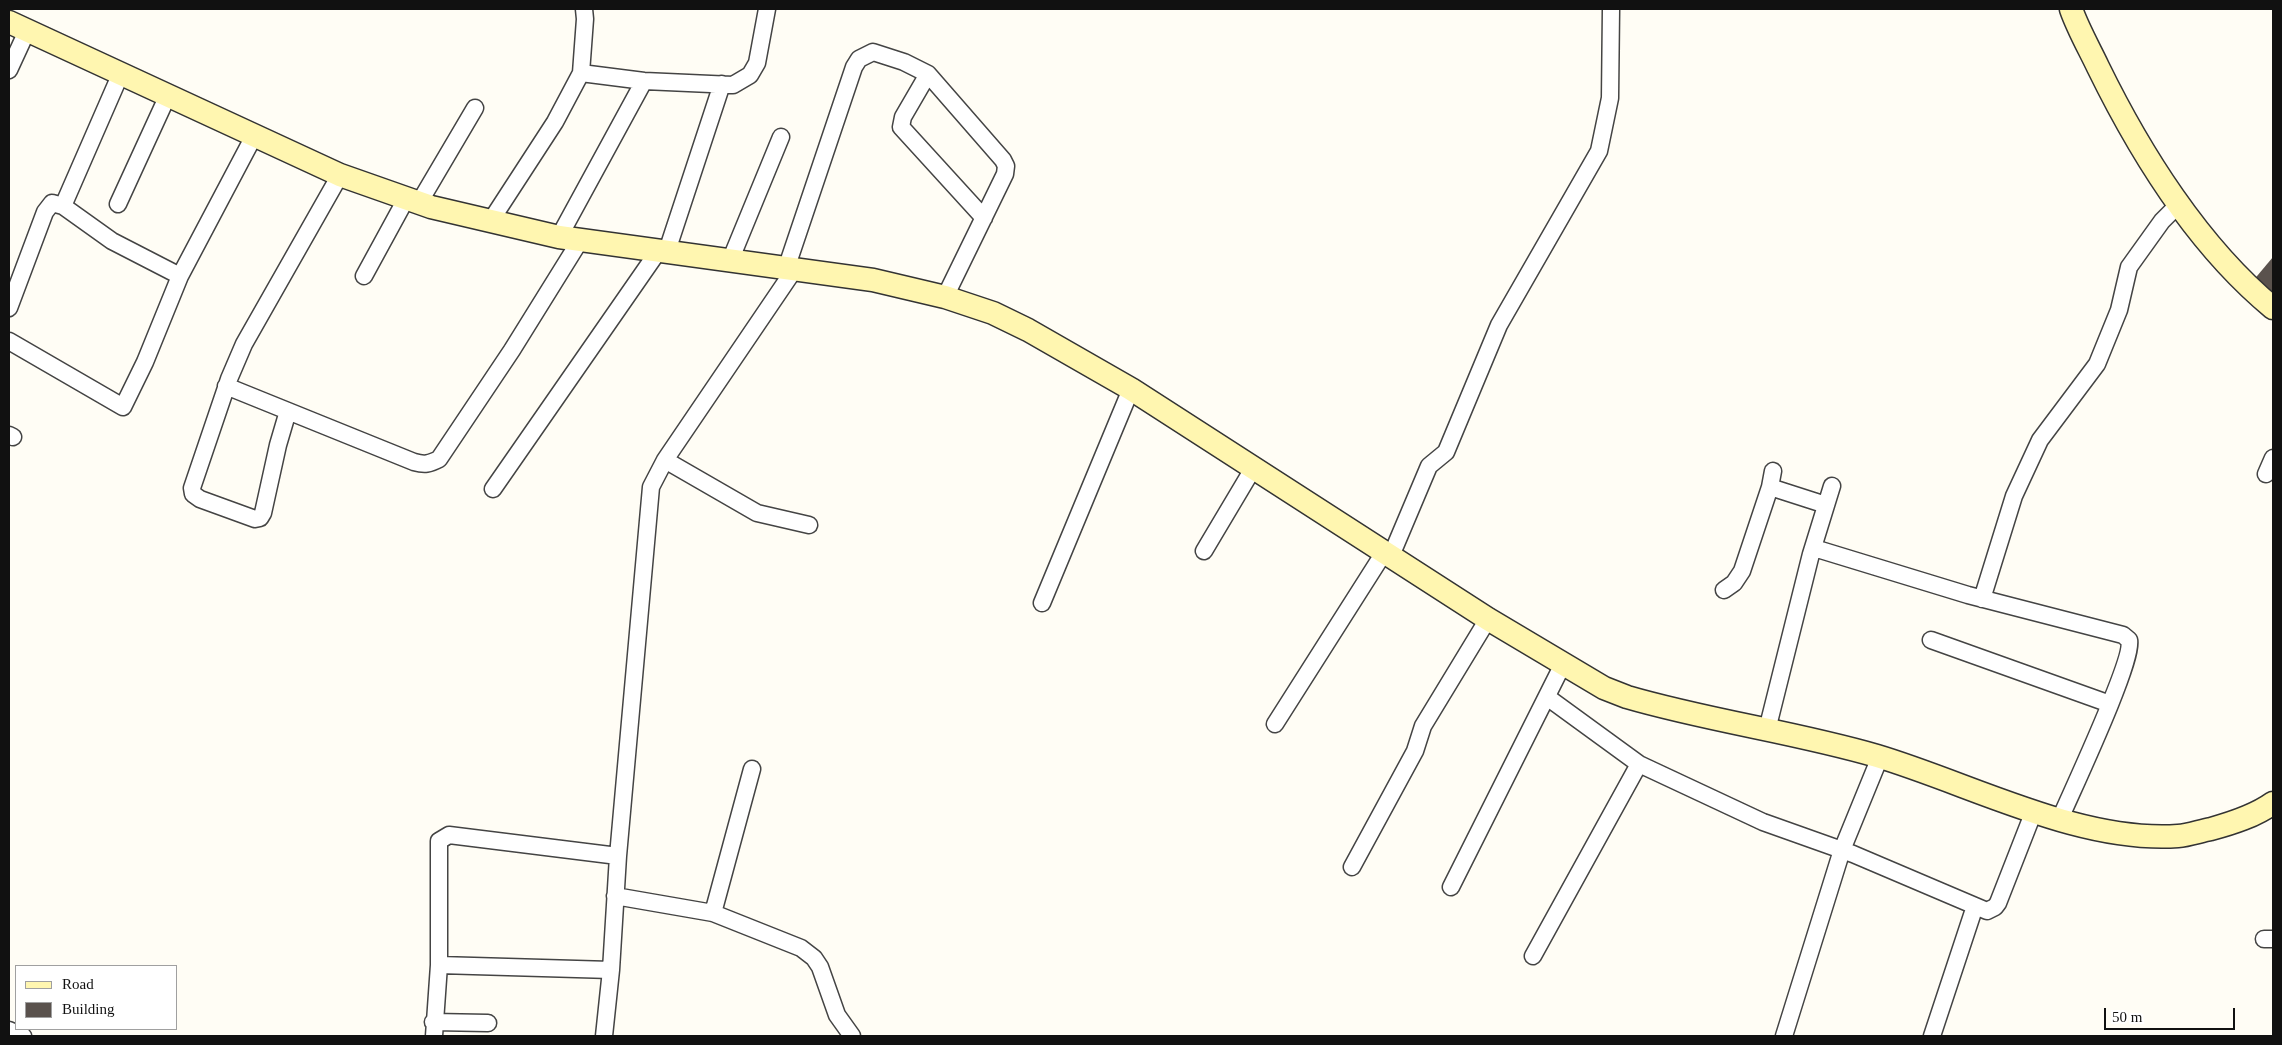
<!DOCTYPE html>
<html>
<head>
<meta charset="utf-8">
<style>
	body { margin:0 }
	#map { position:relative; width:2282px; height:1045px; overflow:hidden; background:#fffdf5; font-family:"Times New Roman",serif }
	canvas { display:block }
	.frame { position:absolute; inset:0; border:10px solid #111; pointer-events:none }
	.legend { position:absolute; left:15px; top:965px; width:162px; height:65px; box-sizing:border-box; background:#fff; border:1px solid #a0a0a0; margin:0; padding:6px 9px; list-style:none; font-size:15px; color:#111 }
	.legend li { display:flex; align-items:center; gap:10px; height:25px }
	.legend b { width:25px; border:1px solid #a0a0a0 }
	.scale { position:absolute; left:2104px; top:1008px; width:131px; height:22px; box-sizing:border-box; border:2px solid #111; border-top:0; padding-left:6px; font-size:15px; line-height:18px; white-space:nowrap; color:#111; -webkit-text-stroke:4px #fff; paint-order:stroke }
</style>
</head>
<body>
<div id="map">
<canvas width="2282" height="1045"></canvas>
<div class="frame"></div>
<ul class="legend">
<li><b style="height:6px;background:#fff6b0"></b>Road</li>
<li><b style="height:14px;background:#5a524d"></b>Building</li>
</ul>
<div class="scale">50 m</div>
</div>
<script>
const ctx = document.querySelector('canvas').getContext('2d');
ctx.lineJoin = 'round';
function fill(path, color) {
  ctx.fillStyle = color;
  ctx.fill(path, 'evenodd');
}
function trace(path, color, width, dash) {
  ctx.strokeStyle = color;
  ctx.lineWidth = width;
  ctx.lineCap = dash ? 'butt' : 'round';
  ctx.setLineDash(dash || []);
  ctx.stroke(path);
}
const building = new Path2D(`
	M2273,257v43l-21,-18z`);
const street = new Path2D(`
	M9,70l18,-39
	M581,73l63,8 89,4 17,-10 7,-12 10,-54
	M928,74l-25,43 -2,10 83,91
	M419,203l56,-95
	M118,204l50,-109
	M63,206l58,-133
	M490,222l65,-100 26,-49 4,-54 -1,-10
	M559,237l85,-156
	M667,251l55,-167
	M730,261l51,-124
	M786,269l68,-202 5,-8 14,-7 31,10 24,12 75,86 3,6 -1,8 -60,123
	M364,276l42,-77
	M9,308l36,-96 7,-9 11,3 49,35 68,35 74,-140
	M9,341l114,66 22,-45 35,-86
	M226,386l188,76c11,3 15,2 25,-3l73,-109 69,-111
	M288,411l-10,34 -15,68 -3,5 -5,1 -55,-20 -7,-5 -1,-6 37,-109 15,-35 96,-169
	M9,435l4,2
	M665,460l92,53 52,12
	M2266,474l7,-16
	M1770,487l56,18
	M493,489l166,-239
	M1814,548l154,47 155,40 6,5c6,18 -58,153 -69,179
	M1204,551l50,-84
	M1391,556l38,-90 17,-14 53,-127 100,-174 11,-53 1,-89
	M1724,590l10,-7 8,-12 28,-84 3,-16
	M1982,599l32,-103 26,-56 57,-76 22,-54 10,-43 33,-46 18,-18
	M1042,603l89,-214
	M1931,640l179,64
	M1547,697l92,67 124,58 90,32 134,57 8,-4 3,-4 36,-92
	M1275,724l110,-173
	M1767,730l44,-176 21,-68
	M1352,867l63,-116 8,-25 65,-107
	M1451,887l112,-223
	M615,896l98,17 88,35 13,10 6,9 17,48 15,21
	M713,913l39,-144
	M2264,939h9
	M1533,956l106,-192
	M439,965l172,5
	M433,1022l55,1
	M9,1030l14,6
	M434,1036l5,-71v-124l10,-6 169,21
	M604,1036l7,-66 7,-114 33,-369 14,-27 129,-190
	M1784,1036l58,-186 38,-93
	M1932,1036l43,-130`);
const secondary = new Path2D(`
	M2071,9c7,20 18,39 27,58 42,86 101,180 175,241
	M9,22l331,153 91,32 128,30 314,43 72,17 48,16 35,17 103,59 357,230 116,69 23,9c82,24 168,35 250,59 94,28 202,87 301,80 11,-1 22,-5 33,-7 22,-6 44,-13 62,-26`);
fill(building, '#5a524d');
trace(street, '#444', 19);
trace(secondary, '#333', 25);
trace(street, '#fff', 16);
trace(secondary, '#fff6b0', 22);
</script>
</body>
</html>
